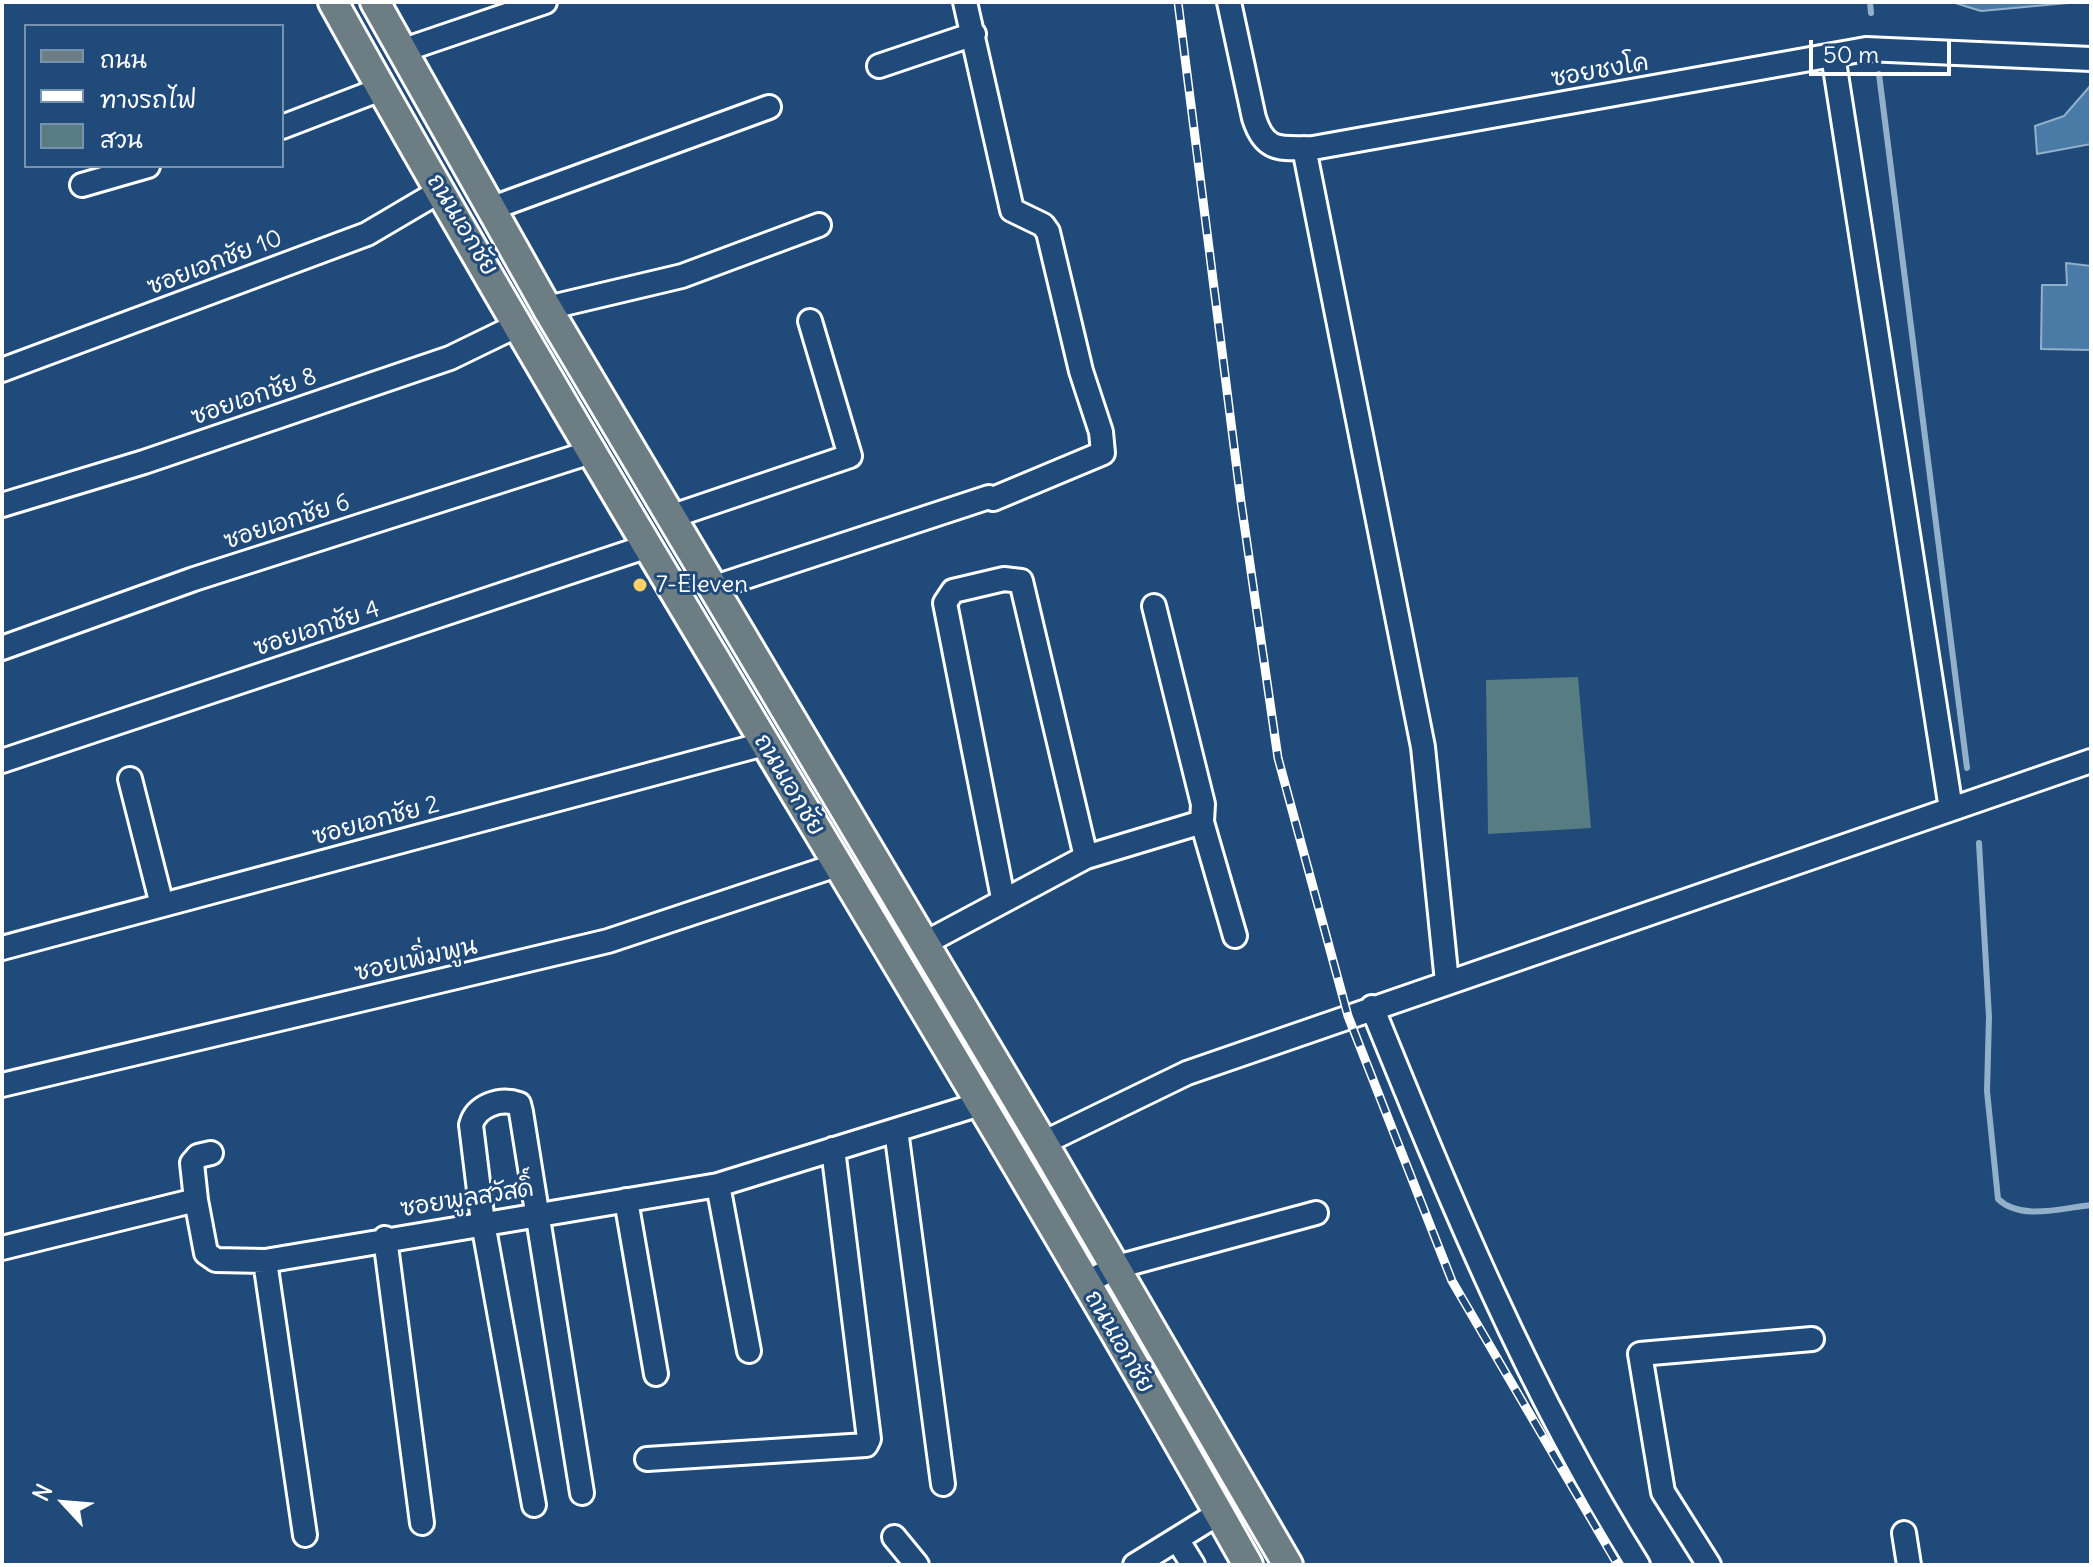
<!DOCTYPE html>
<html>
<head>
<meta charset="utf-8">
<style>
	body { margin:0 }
	#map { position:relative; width:2093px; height:1567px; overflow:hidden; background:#1f4a7a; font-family:Delius,"Playpen Sans Thai",sans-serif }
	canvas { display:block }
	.frame { position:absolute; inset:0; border:4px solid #fff; pointer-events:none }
	.legend { position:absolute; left:24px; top:24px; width:260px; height:144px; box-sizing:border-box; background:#1f4a7a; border:2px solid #7992af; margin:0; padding:10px 14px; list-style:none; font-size:24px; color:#fff }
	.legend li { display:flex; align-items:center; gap:16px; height:40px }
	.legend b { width:40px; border:2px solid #7992af }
	.north { position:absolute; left:24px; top:1463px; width:80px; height:80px; -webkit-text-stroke:6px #1f4a7a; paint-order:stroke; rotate:296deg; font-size:22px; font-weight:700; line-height:32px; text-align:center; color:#fff }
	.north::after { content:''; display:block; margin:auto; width:28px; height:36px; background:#fff; clip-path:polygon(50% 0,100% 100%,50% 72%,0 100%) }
	.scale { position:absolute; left:1809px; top:40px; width:142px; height:36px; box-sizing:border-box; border:4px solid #fff; border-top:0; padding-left:10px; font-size:24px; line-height:28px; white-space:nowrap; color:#fff; -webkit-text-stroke:6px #1f4a7a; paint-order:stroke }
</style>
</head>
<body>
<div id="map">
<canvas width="2093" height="1567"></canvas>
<div class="frame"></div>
<ul class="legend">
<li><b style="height:10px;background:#6c7e84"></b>ถนน</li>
<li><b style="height:10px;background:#fff"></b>ทางรถไฟ</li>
<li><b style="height:22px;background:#577d83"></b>สวน</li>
</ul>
<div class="north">N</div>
<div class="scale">50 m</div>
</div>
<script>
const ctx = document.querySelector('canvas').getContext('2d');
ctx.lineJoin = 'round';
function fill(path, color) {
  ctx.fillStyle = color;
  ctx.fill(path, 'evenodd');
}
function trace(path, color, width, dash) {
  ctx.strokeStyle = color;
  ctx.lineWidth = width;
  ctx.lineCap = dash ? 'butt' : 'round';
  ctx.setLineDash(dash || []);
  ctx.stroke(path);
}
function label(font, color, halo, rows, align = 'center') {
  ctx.font = font + ' Delius,"Playpen Sans Thai",sans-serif';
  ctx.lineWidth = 6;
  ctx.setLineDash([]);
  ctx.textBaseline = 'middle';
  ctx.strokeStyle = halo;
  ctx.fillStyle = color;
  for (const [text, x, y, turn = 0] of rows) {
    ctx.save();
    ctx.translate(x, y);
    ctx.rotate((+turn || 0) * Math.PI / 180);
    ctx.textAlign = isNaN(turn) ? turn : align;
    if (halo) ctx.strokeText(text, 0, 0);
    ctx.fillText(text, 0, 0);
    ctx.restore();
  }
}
const green = new Path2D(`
	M1578,677l13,151 -103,6 -2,-154z`);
const water = new Path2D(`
	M1952,2h127l-98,9z
	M2091,85v59l-54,10 -2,-28 29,-10z
	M2066,263l25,3v84l-50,-1 1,-64h25z`);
const stream = new Path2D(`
	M1870,2l1,11
	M1879,74l88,694
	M1979,843l10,174 -2,74 11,108c23,22 64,9 93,6`);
const minor = new Path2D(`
	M1229,2l25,116c11,35 27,30 59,30l553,-99 225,10
	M401,51l144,-49
	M1833,55l118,754
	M879,66l95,-32
	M282,127l99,-38
	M1304,148l119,599 24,235
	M82,185l66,-19
	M490,209l279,-102
	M547,308l135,-32 137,-51
	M2,370l365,-136 73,-43
	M2,505l142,-43 306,-104 68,-33
	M673,516l177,-60 -40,-135
	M715,587l274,-90 4,2 110,-46 -2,-21 -20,-61 -33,-139 -5,-7 -31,-15 -47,-208
	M1154,606l49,198 -1,18 33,114
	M2,648l192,-69 397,-127
	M2,761l646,-215
	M130,779l32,126
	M1003,898l-58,-295 8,-12 51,-12 17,2 65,276
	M925,943l161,-86 116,-35
	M2,948l762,-204
	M1372,1007c78,192 156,383 266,558
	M2,1085l606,-144 229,-76
	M896,1130l47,354
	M1043,1143l144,-70 904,-312
	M718,1185l31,166
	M196,1200l-4,-37 6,-7 13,-3
	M626,1200l30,174
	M385,1238l37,285
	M2,1248l194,-48 10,53 10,7 49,1 453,-76 262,-81
	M265,1261l40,274
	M1085,1284l28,-16 203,-55
	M647,1459l219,-14 3,-6 -36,-290
	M534,1505l-51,-282 -12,-98c5,-19 29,-28 48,-21l2,8 61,381
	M1904,1533l5,32
	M894,1537l23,28
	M1177,1539l16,26
	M1135,1565l84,-52
	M1709,1565l-46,-73 -23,-138 172,-15`);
const major = new Path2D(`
	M333,2c293,528 620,1037 915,1563
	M375,2l172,306 496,835 245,422`);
const rail = new Path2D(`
	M1178,2l63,500 37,256 70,258 104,265 166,284`);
const markers = [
	[640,585,8,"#ffd166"]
];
const streetNames = [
	["ซอยชงโค",1600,71,-10],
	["ถนนเอกชัย",462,225,59],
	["ซอยเอกชัย 10",215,263,-21],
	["ซอยเอกชัย 8",254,397,-19],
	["ซอยเอกชัย 6",287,522,-18],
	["ซอยเอกชัย 4",317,629,-18],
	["ถนนเอกชัย",789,785,59],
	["ซอยเอกชัย 2",376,821,-15],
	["ซอยเพิ่มพูน",416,960,-13],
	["ซอยพูลสวัสดิ์",467,1199,-9],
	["ถนนเอกชัย",1119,1342,60]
];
const poiNames = [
	["7-Eleven",656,585]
];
fill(green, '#577d83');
fill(water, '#4a7ba7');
trace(water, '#92b0ca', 2);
trace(stream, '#92b0ca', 6);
trace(minor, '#fff', 28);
trace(major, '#fff', 34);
trace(minor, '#1f4a7a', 22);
trace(major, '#6c7e84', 28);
trace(rail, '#fff', 9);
trace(rail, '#1f4a7a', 6, [18]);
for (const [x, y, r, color] of markers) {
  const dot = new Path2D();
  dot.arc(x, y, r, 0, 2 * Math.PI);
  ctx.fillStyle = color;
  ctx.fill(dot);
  trace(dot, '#1f4a7a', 3);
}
label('24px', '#fff', '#1f4a7a', streetNames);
label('24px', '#fff', '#1f4a7a', poiNames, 'left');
</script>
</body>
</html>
